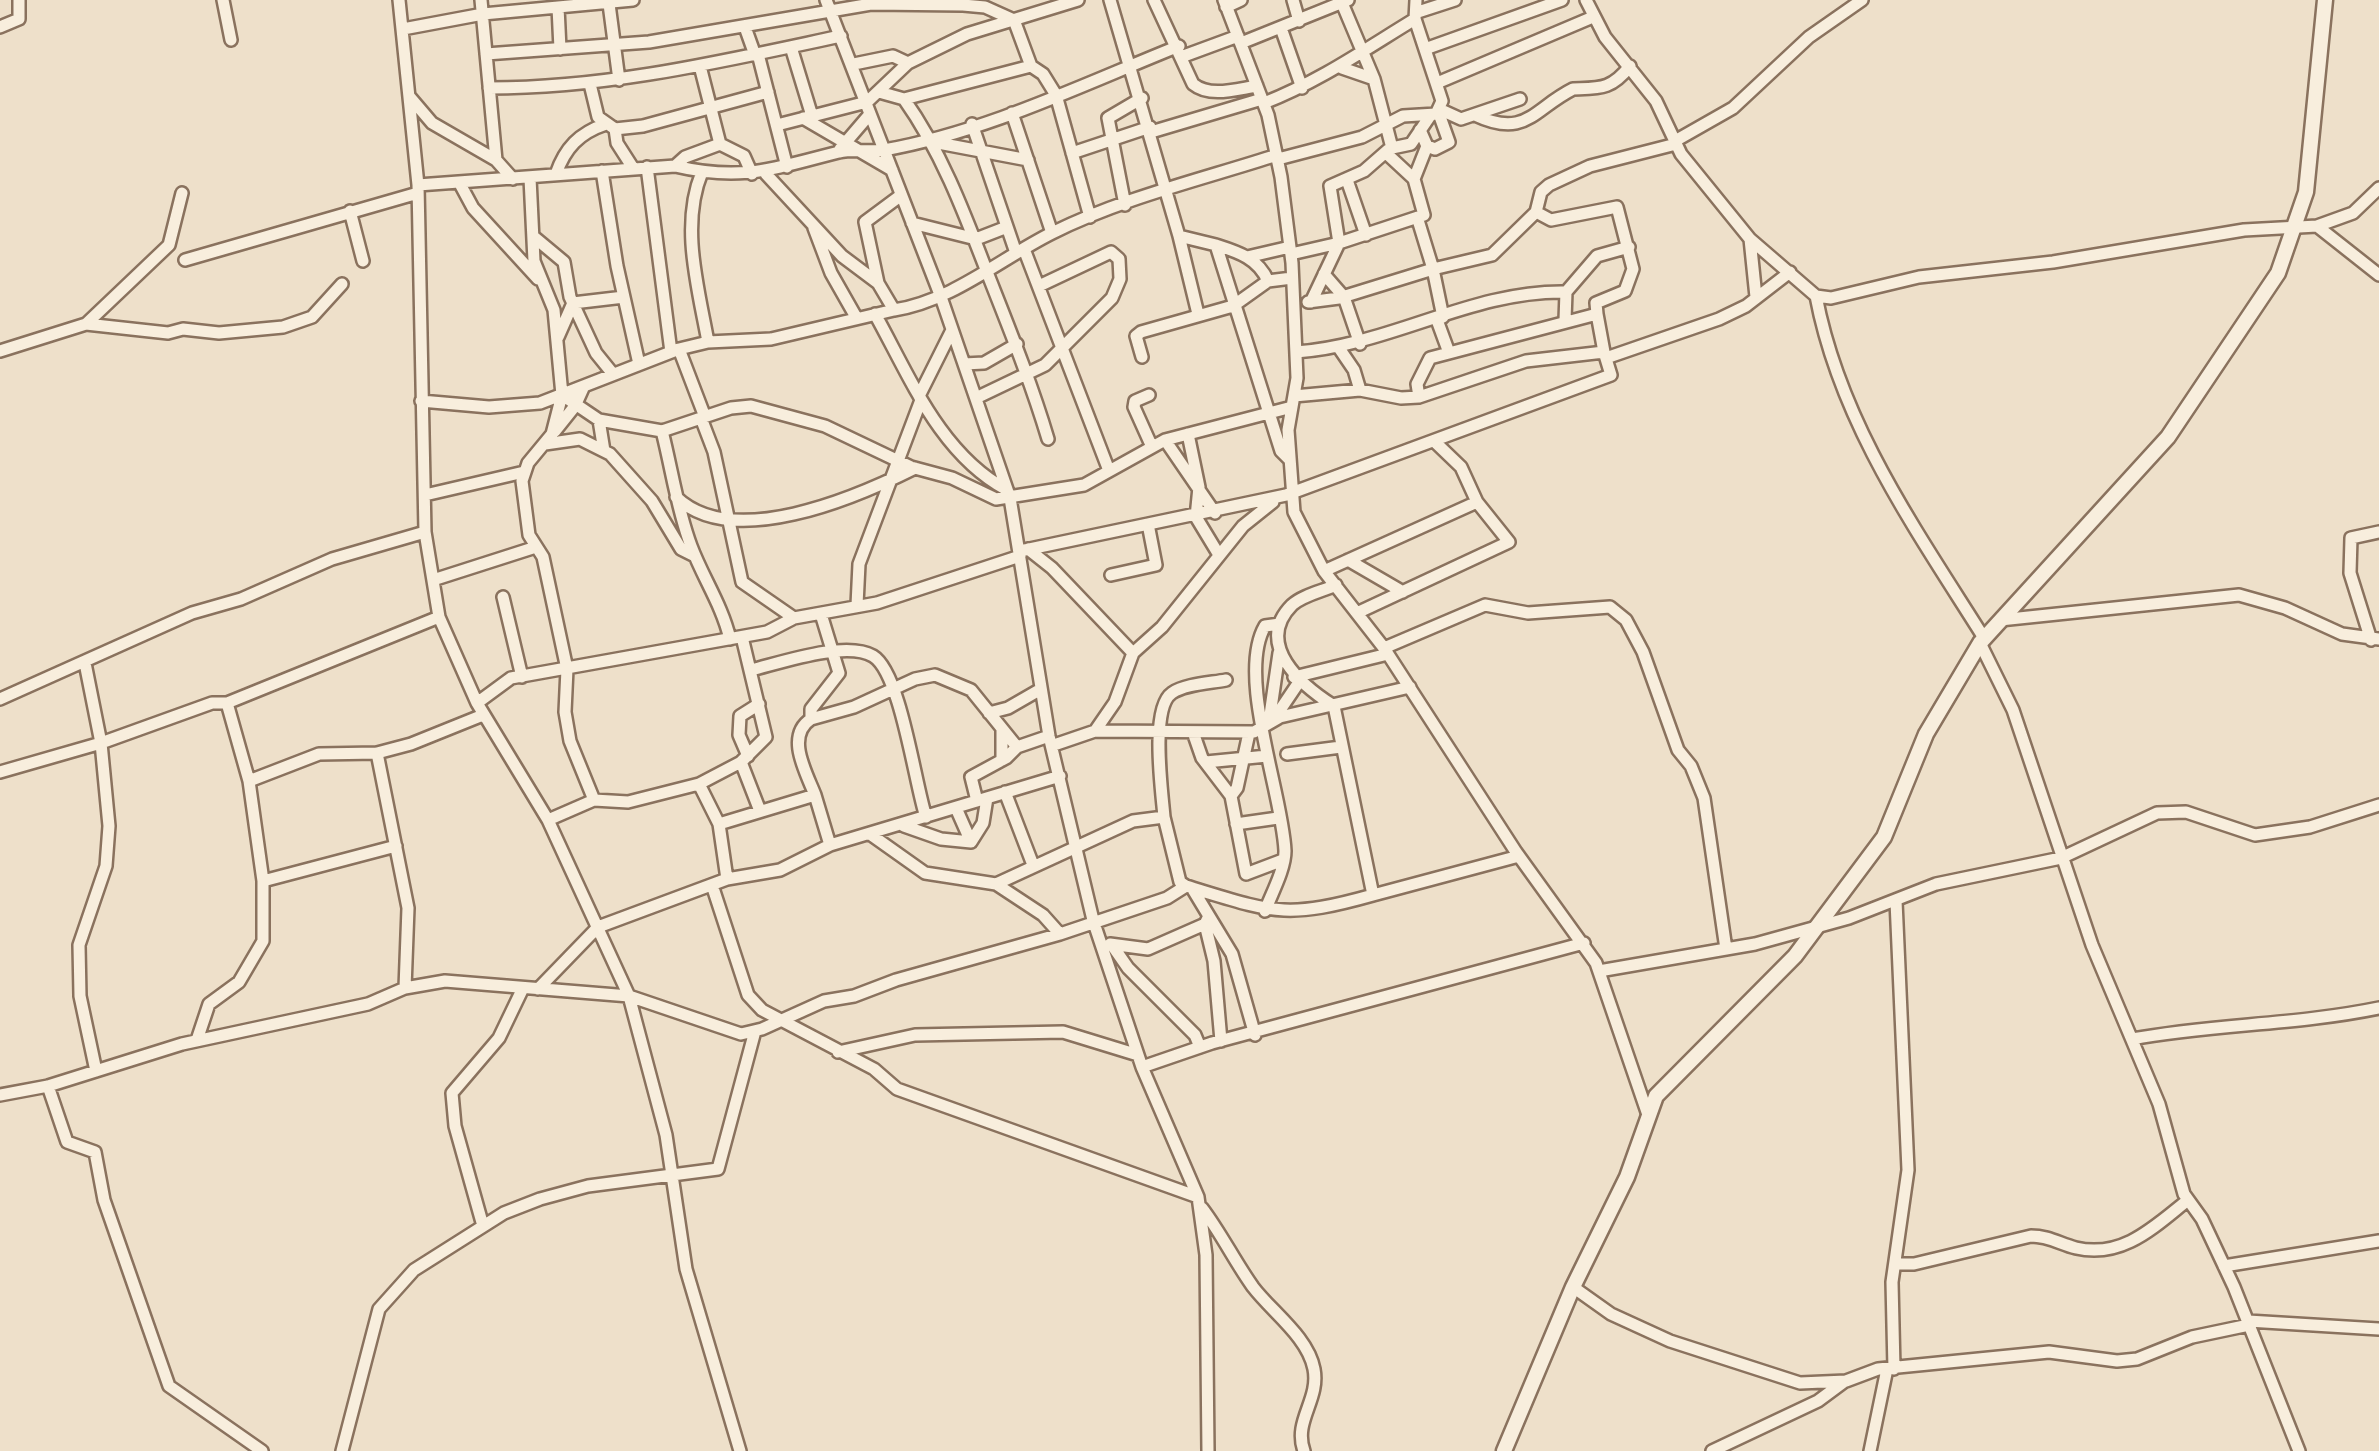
<!DOCTYPE html>
<html>
<head>
<meta charset="utf-8">
<style>
	body { margin:0 }
	canvas { display:block; background:#eee0ca }
</style>
</head>
<body>
<canvas width="2379" height="1451"></canvas>
<script>
const ctx = document.querySelector('canvas').getContext('2d');
ctx.lineJoin = 'round';
function trace(path, color, width, dash) {
  ctx.strokeStyle = color;
  ctx.lineWidth = width;
  ctx.lineCap = dash ? 'butt' : 'round';
  ctx.setLineDash(dash || []);
  ctx.stroke(path);
}
const minor = new Path2D(`
	M223,0l8,40
	M399,0l19,185 7,347 14,85 38,86 71,117 81,176 37,139 20,134 54,182
	M481,0l15,160 17,19
	M826,0l115,297 69,201 39,238 44,184 49,147 56,130 8,58 2,196
	M1110,0l69,236 37,9 65,206 8,8
	M1154,0l39,84c17,14 44,5 64,2
	M1224,0l44,115 13,62 11,86 5,115 -9,52 6,82 30,59 60,77 132,204 80,111 51,149
	M1293,0l6,21
	M1586,0l19,37 51,64 25,53 69,85 66,57 15,2 88,-21 134,-15 191,-32 73,-4 36,-13 26,-25
	M1342,3l32,76 18,69 19,-4 19,-28
	M609,4l10,76
	M558,7l2,42
	M1226,7l15,-7
	M1418,12l37,-12
	M0,27l19,-8v-19
	M745,27l10,28
	M1281,28l21,60
	M403,29l80,-15 150,-14
	M1241,43l107,-43
	M791,47l21,69
	M1425,49l137,-49
	M486,54l163,-12 222,-38 92,1 22,2 29,13 17,46 12,8 13,21 34,122
	M758,54l29,113
	M1181,57l57,-21
	M854,64l39,-8 15,7 59,-29 111,-34
	M700,66l20,78
	M1342,68l32,11
	M1437,83l156,-66
	M590,84l8,33 17,12 28,-3 125,-34
	M489,88c121,0 234,-27 352,-52
	M879,92l25,7 127,-33
	M409,96l23,27 64,37
	M904,99c37,52 60,113 83,173 22,56 44,110 61,167
	M1264,103c56,-22 100,-53 151,-84l1,-19
	M1439,109l22,10 59,-20
	M1012,113l40,120
	M1475,115c51,24 58,-6 98,-26 27,-1 38,1 57,-23
	M803,118l89,52
	M972,124l44,129
	M777,125l90,-23 41,-39
	M615,129l2,14 16,25
	M1420,130l7,16 8,3 14,-7 -11,-31
	M1151,132l111,-33
	M1675,141l58,-33 76,-71 53,-37
	M933,142l95,18
	M840,149l30,-35
	M1072,153l78,-26
	M1278,159l84,-22 41,-21 33,-2 6,-13 -27,-82
	M675,166l10,-9 35,-13 24,12 8,18
	M647,167l24,185
	M602,171l15,95 22,98
	M702,172c-22,53 -4,115 6,170
	M556,174c9,-26 23,-41 50,-50
	M766,174l76,82 36,27 16,27c58,-9 106,-51 158,-77 70,-35 151,-54 225,-78
	M530,178l4,83 20,49 8,85 37,25 63,11c10,39 15,78 29,115 12,32 31,59 39,93
	M1414,179l13,-33
	M1347,180l19,55
	M459,182l14,26 65,71
	M418,185l257,-19c68,16 100,2 164,-14 14,-3 31,0 45,-2 102,-18 200,-66 295,-104
	M1125,205l-17,-87 34,-20
	M350,211l13,50
	M1536,212l15,8 66,-13 16,62 -8,22 -29,12 1,11
	M912,223l64,16 31,-12
	M2317,226l62,49
	M814,228l17,45 25,44
	M1179,236l19,78
	M534,237l30,25 6,35 26,56 17,21
	M1750,239l6,58
	M1216,245c22,7 42,13 52,36
	M1024,249l84,219
	M1291,254l48,-11 -9,-57 34,-15 24,-21
	M1247,257l43,-10
	M185,260l233,-67
	M1324,274l20,23 16,47
	M878,283l-13,-61 35,-26
	M1566,292l31,-36 32,-9
	M1816,296c24,127 100,234 168,342
	M1308,302l31,-4 94,-29 -15,-49
	M1311,302l28,-59 85,-28 -10,-36 -28,-26
	M875,314c35,63 65,140 132,176
	M1443,317l-10,-48 59,-14 44,-43 5,-20 8,-7 41,-19 86,-22
	M1437,320l11,30
	M86,324l83,-79 13,-52
	M558,337l15,-34 51,-6
	M1339,348l15,22 6,20
	M679,349l26,68
	M0,351l86,-27 82,9 15,-4 36,4 64,-6 29,-10 30,-33
	M1296,352c96,-7 176,-62 270,-60l-1,28
	M1142,357l-6,-21 5,-4 92,-26 35,-25 24,-3
	M1606,358l113,-39 27,-13 44,-34
	M964,364l20,-1 33,-19
	M562,395l-10,39 -24,29 -6,18 7,54 14,22 24,112 -2,43 5,29 24,59
	M1149,395l-14,6 -1,6 18,40
	M919,396l33,-66
	M1294,396l66,-6 41,8 18,-1 107,-36 78,-9 -7,-38 -167,44 -13,26 2,13
	M976,398l69,-33 67,-67 8,-19 -1,-20 -8,-7 -72,34
	M421,401l68,6 51,-4 139,-54 29,-7 63,-3 123,-29
	M701,418l13,34 28,130 52,36
	M599,420l5,31
	M555,431l20,-25 9,-20
	M662,431l69,-23 20,-2 74,20 86,41 41,11 44,21 88,-14 81,-45 127,-33
	M1188,434l11,53 -3,30 23,38
	M1165,440l50,73
	M545,444l35,-5 30,15 42,47 29,48 14,7
	M425,495l99,-23
	M676,497c56,54 179,1 239,-29
	M1028,549l24,19 81,85
	M1020,551l266,-56 325,-120 -7,-23
	M1348,560l55,32
	M1324,571l153,-69
	M1111,575l45,-10 -8,-41
	M433,580l103,-33
	M503,597l19,80
	M857,605l2,-41 62,-164
	M1359,612l150,-70 -32,-40 -16,-35 -26,-25
	M821,614l18,59 -28,36v10l43,-12 61,-28 20,-4 36,15 46,57 32,-11
	M2000,620l239,-25 46,13 57,26 37,5
	M2371,640l-21,-67 1,-35 28,-6
	M1980,643l33,67 79,235 67,159 25,90 18,25 32,68 65,164
	M1384,648l101,-43 43,8 82,-6 16,13 17,32 35,98 13,16 13,32 22,151
	M85,663l16,80 8,83 -3,40 -27,79 1,51 16,75
	M751,670c29,-7 95,-30 122,-14 28,17 42,129 53,161
	M1294,677l94,-23
	M0,699l192,-86 49,-14 91,-40 93,-27
	M477,703l34,-25 256,-46 27,-14 83,-15 143,-47
	M989,713l19,-5 33,-19
	M811,719c-26,17 -5,53 4,76
	M1274,719l25,-37
	M1269,722l10,-69
	M1095,731l20,-29 18,-49 29,-26 81,-101 30,-24
	M1194,735l8,23 29,38 15,78 37,-14
	M1054,745l41,-14 159,1 26,-15 130,-30
	M377,753l31,155 -3,80
	M1287,754l54,-7
	M748,756l-9,-21 1,-19 19,-12
	M1002,760v-31
	M741,762l19,49
	M1206,762l61,-6
	M0,772l101,-29 111,-40h15l212,-86
	M249,781l70,-27 58,-1 34,-9 72,-29
	M1005,792l28,73
	M1231,796l6,-8 12,-55
	M977,801l-6,-24 35,-19 11,-11
	M956,808l15,34
	M1164,817c-2,-25 -14,-109 8,-124 13,-9 38,-10 54,-13
	M548,820l46,-20 34,2 71,-18
	M719,824l96,-29 15,50
	M1236,824l42,-6
	M904,826l37,13 30,3 12,-19 4,-25
	M870,834l55,39 71,11 47,31 17,19 107,-36 19,-12
	M727,879l-8,-55 -20,-40 42,-22 25,-25 -24,-100
	M263,881l133,-35
	M996,884l137,-63 31,-4 16,65 6,4c86,26 98,34 187,9l-39,-189c-32,-20 -81,-62 -42,-101 11,-10 31,-14 44,-20
	M713,888l35,107 14,15 112,59 23,20 301,108
	M1192,888l40,66 23,81
	M1373,895l146,-39
	M1265,911c7,-18 20,-42 20,-60 -2,-56 -49,-175 -20,-225l15,-2
	M1205,924l9,37 7,80
	M1110,944l38,5 57,-25 3,-6
	M1112,945l16,23 67,67 5,12
	M1599,971l156,-27 94,-26 87,-34 125,-26 96,-45 29,-1 69,23 55,-8 69,-22
	M538,989l60,-62 129,-48 53,-9 50,-25 230,-69
	M2132,1039c81,-15 165,-14 247,-31
	M197,1040l12,-36 30,-22 24,-41v-60l-14,-100 -22,-78
	M838,1052l77,-17 148,-3 75,23
	M1142,1067l70,-24 372,-100
	M48,1086l19,56 28,10 9,48 65,186 93,65
	M0,1095l48,-9 134,-42 186,-40 37,-16 40,-7 184,15 112,38 21,-5 62,-28 30,-5 42,-16 164,-46
	M1202,1208c19,25 33,54 51,79 19,25 55,50 61,82 6,31 -21,52 -10,82
	M483,1226l-28,-100 -3,-33 47,-55 24,-50
	M1895,1264h19l117,-28c18,0 29,8 45,12 47,11 79,-22 112,-48
	M2224,1266l155,-25
	M1573,1287l38,27 59,27 130,42 46,-2 32,-12 171,-17 68,9 20,-2 55,-22 57,-12
	M2248,1321l131,8
	M1894,1369l-2,-87 16,-112 -12,-269
	M342,1451l37,-142 35,-39 90,-57 36,-14 48,-13 130,-17 37,-138
	M1712,1451l106,-50 27,-20
	M1870,1451l17,-82`);
const tertiary = new Path2D(`
	M1504,1451l69,-164 54,-110 29,-81 139,-140 89,-119 42,-103 54,-91 188,-206 110,-164 28,-81 19,-192`);
trace(minor, '#8a725e', 16);
trace(tertiary, '#8a725e', 19);
trace(minor, '#f8eedd', 11);
trace(tertiary, '#f8eedd', 14);
</script>
</body>
</html>
